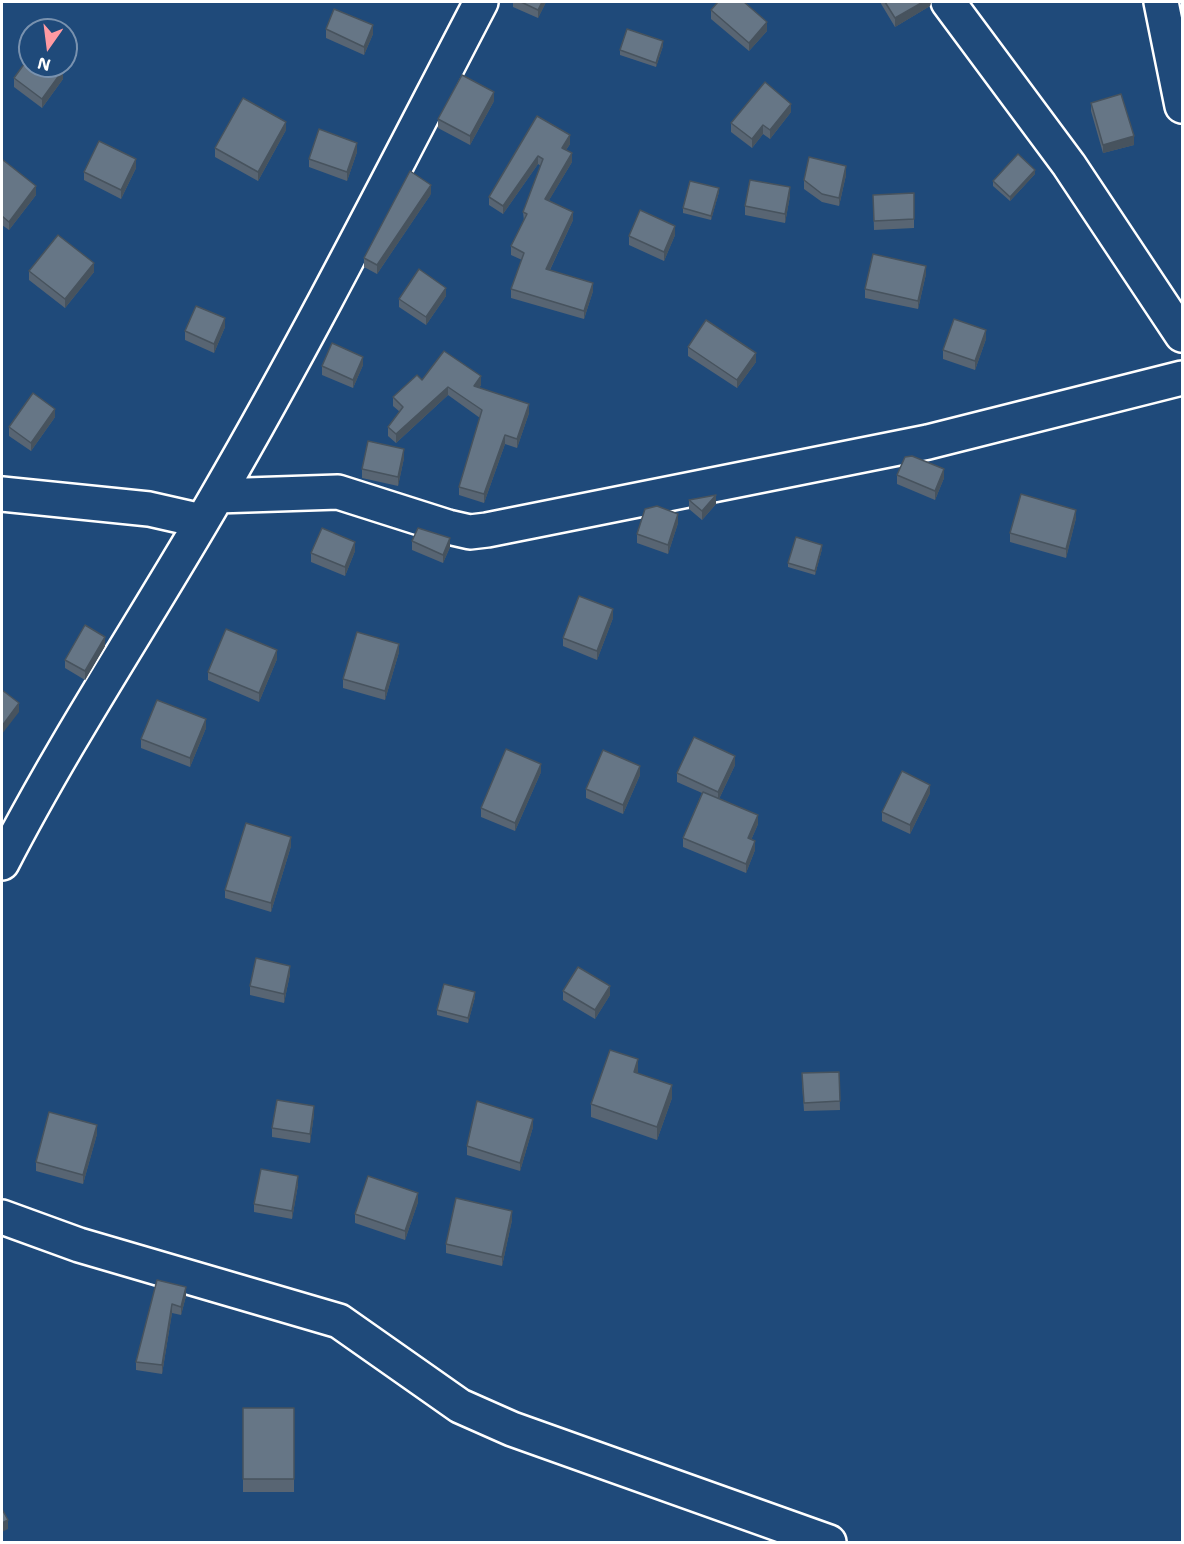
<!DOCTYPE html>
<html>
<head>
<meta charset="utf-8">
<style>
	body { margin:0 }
	#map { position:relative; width:1184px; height:1544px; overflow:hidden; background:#1f4a7a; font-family:"Shantell Sans",sans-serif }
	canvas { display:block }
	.frame { position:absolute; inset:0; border:3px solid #fff; pointer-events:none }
	.north { position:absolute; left:18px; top:18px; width:60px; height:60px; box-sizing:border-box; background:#1f4a7a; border:2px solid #7992af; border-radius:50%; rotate:194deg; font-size:16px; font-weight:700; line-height:24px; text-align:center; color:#fff }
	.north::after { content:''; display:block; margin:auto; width:21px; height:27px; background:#ff9aa2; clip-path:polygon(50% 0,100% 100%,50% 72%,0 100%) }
</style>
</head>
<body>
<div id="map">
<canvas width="1184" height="1544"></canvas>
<div class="frame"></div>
<div class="north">N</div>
</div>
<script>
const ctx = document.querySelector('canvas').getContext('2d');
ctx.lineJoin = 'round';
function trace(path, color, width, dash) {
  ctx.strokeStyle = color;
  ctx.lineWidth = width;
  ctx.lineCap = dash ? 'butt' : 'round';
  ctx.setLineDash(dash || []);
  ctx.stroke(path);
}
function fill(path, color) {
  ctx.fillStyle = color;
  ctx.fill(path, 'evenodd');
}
const minor = new Path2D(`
	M948,2l121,163 113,170
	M1161,2l21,104
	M2,494l147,15 53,12
	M217,496l121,-4 110,35 22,5 17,-2 441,-88 254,-64
	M2,863c65,-126 144,-244 215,-367 94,-162 178,-329 264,-494
	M2,1217l77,28 260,76 121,85 52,23 317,113`);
const wall = new Path2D(`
	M513,2h33l-8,16 -25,-11z
	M880,2h51l-1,4 -35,21z
	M711,10l56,21 -18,20 -38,-32z
	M326,29l47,5 -9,21 -38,-17z
	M663,46l-7,21 -36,-12v-5z
	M14,78l49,1 -21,29 -28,-21z
	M494,101l-24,44 -32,-17v-9z
	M1091,103l43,42 -31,8 -12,-42z
	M791,112l-21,27 -7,-5 -11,14 -21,-16v-9z
	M537,116l33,28 -4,6 6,12 -23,38 24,20 -23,50 43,21 -9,28 -73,-21v-9l11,-29 -11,-5v-9l13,-25 -1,-9 18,-46 -3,-2 -35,50 -14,-9v-8z
	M286,130l-28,51 -43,-24v-9z
	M357,152l-10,29 -38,-14v-8z
	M2,162l34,33 -27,35 -7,-5z
	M136,168l-15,31 -37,-19v-8z
	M1035,174l-25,27 -17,-15v-5z
	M846,175l-7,31 -17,-4 -18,-13v-9z
	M719,192l-8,28 -28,-7v-5z
	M914,193v35l-40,2 -1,-35z
	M431,194l-54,80 -13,-7v-9z
	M790,196l-5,27 -40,-8v-9z
	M675,235l-11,26 -35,-16v-9z
	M29,271l65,1 -29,36 -36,-28z
	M926,274l-8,35 -53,-11v-9z
	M446,296l-20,29 -27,-18v-8z
	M225,327l-11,26 -29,-13v-9z
	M986,339l-11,31 -32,-11v-9z
	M688,347l68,15 -19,26 -49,-32z
	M363,365l-10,23 -31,-13v-9z
	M422,380l59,5 -2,3 50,25 -12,35 -12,-4 -21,59 -25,-8v-8l21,-69 -32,-23 -52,48 -8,-7v-9l12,-15 -7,-6v-9z
	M55,417l-24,34 -22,-15v-9z
	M404,458l-6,28 -36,-8v-9z
	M897,475l47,3 -9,22 -38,-16z
	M689,500l27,4 -14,16 -13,-11z
	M1076,518l-10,40 -56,-16v-9z
	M678,523l-10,31 -31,-11v-9z
	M412,541l38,6 -7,16 -31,-13z
	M822,549l-7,26 -27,-8v-4z
	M355,551l-10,25 -34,-14v-9z
	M613,618l-16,42 -34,-14v-8z
	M105,646l-20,34 -20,-12v-8z
	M399,652l-14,48 -42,-12v-9z
	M277,659l-18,43 -51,-22v-8z
	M206,728l-16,39 -49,-19v-9z
	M735,765l-16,34 39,25 -7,16 4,10 -9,23 -63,-26v-9l19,-45 -25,-11v-9z
	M541,772l-26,59 -34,-14v-9z
	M640,775l-17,39 -37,-16v-9z
	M930,793l-20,41 -28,-13v-9z
	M291,846l-20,66 -46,-14v-8z
	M290,974l-6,29 -34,-8v-9z
	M563,991l47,4 -15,24 -32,-19z
	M475,997l-7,26 -31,-8v-5z
	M839,1072l1,38 -36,1 -2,-29z
	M638,1073l34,25 -15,42 -66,-23v-13z
	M314,1114l-4,29 -38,-6v-9z
	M533,1127l-13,44 -53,-16v-9z
	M97,1134l-14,50 -47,-13v-9z
	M298,1185l-6,34 -38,-7v-8z
	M418,1202l-13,38 -50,-17v-9z
	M512,1220l-10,46 -56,-13v-9z
	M157,1280l29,16 -5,19 -9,-2 -10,61 -26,-4v-8z
	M243,1408h51v84h-51z`);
const shadedWall = new Path2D(`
	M542,2h4l-8,16v-8z
	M923,2h8l-1,4 -35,21v-9z
	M767,22v9l-18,20v-8z
	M373,25v9l-9,21v-8z
	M663,41v5l-7,21v-4z
	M63,70v9l-21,29v-9z
	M494,92v9l-24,44v-9z
	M791,104v8l-21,27v-9z
	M286,122v8l-28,51v-9z
	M763,125v9l-11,14v-9z
	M570,135v9l-8,12v-8z
	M1134,136v9l-31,8v-8z
	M357,143v9l-10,29v-9z
	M572,153v9l-27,45v-8z
	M538,156v8l-35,50v-8z
	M136,159v9l-15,31v-9z
	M846,166v9l-7,31v-8z
	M1035,170v4l-25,27v-4z
	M431,185v9l-54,80v-9z
	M36,186v9l-27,35v-8z
	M790,187v9l-5,27v-9z
	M719,188v4l-8,28v-4z
	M573,212v8l-27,58v-9z
	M675,226v9l-11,26v-9z
	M94,263v9l-29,36v-9z
	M926,266v8l-8,35v-8z
	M593,283v8l-9,28v-8z
	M446,288v8l-20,29v-8z
	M225,318v9l-11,26v-9z
	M986,330v9l-11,31v-9z
	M756,353v9l-19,26v-8z
	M363,357v8l-10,23v-8z
	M481,376v9l-7,10v-9z
	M448,387v8l-52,48v-9z
	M529,404v9l-12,35v-9z
	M55,409v8l-24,34v-8z
	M505,435v9l-21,59v-9z
	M404,449v9l-6,28v-9z
	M944,469v9l-9,22v-9z
	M716,495v9l-14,16v-9z
	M1076,510v8l-10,40v-9z
	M678,514v9l-10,31v-9z
	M450,538v9l-7,16v-8z
	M355,542v9l-10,25v-9z
	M822,545v4l-7,26v-4z
	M613,609v9l-16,42v-9z
	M105,637v9l-20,34v-9z
	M399,644v8l-14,48v-9z
	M277,650v9l-18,43v-9z
	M19,703v9l-17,22v-8z
	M206,719v9l-16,39v-9z
	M735,756v9l-17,36v-9z
	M541,764v8l-26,59v-8z
	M640,766v9l-17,39v-9z
	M930,785v8l-20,41v-9z
	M758,815v9l-10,23v-9z
	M291,837v9l-20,66v-9z
	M755,841v9l-9,23v-9z
	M290,966v8l-6,29v-9z
	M610,986v9l-15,24v-9z
	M475,992v5l-7,26v-5z
	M638,1059v13l-4,13v-13z
	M672,1085v13l-15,42v-13z
	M314,1106v8l-4,29v-9z
	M533,1119v8l-13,44v-8z
	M97,1125v9l-14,50v-9z
	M298,1176v9l-6,34v-8z
	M418,1193v9l-13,38v-9z
	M512,1211v9l-10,46v-9z
	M186,1287v9l-5,19v-8z
	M172,1304v9l-10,61v-9z
	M8,1520v9l-6,3v-9z`);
const building = new Path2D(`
	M521,2h21l-4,8z
	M718,2h26l23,20 -18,21 -38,-33z
	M885,2h38l-28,16z
	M334,9l39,16 -9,22 -38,-18z
	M627,29l36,12 -7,22 -36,-13z
	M30,56v10h27l6,4 -21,29 -28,-21z
	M462,75l32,17 -24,44 -32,-17z
	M765,82l26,22 -21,26 -7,-5 -11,14 -21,-16z
	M1121,94l13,42 -31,9 -12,-42z
	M243,98l43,24 -28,50 -43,-24z
	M537,116l33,19 -8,13 10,5 -27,46 28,13 -27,57 47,14 -9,28 -73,-22 13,-36 -13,-7 16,-32 -4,-2 20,-53 -5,-3 -35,50 -14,-9z
	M319,129l38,14 -10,29 -38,-13z
	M99,141l37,18 -15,31 -37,-18z
	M1018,154l17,16 -25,27 -17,-16z
	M809,157l37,9 -7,32 -17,-4 -18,-14z
	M3,160l33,26 -27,36 -7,-6v-54z
	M410,171l21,14 -54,80 -13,-7z
	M750,180l40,7 -5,27 -40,-8z
	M690,181l29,7 -8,28 -28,-8z
	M914,193v26l-40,2 -1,-26z
	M640,210l35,16 -11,26 -35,-16z
	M58,235l36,28 -29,36 -36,-28z
	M873,254l53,12 -8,35 -53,-12z
	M419,269l27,19 -20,29 -27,-18z
	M196,306l29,12 -11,26 -29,-13z
	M954,319l32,11 -11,31 -32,-11z
	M706,320l50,33 -19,27 -49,-33z
	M332,343l31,14 -10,23 -31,-14z
	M444,351l37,25 -7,10 55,18 -12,35 -12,-4 -21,59 -25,-7 23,-77 -34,-23 -52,47 -8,-7 15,-20 -10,-10 24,-22 5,5z
	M33,393l22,16 -24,34 -22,-16z
	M368,441l36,8 -6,28 -36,-8z
	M912,456l32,13 -9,22 -38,-16 8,-18z
	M1021,494l55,16 -10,39 -56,-16z
	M716,495l-14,16 -13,-11z
	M657,506l21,8 -10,31 -31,-11 8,-25z
	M322,528l33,14 -10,25 -34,-14z
	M418,528l32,10 -7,17 -31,-14z
	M796,537l26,8 -7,26 -27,-8z
	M579,596l34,13 -16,42 -34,-13z
	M85,625l20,12 -20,34 -20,-11z
	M226,629l51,21 -18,43 -51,-21z
	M357,632l42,12 -14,47 -42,-12z
	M2,690l17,13 -17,23z
	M157,700l49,19 -16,39 -49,-19z
	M694,737l41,19 -17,36 -41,-19z
	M506,749l35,15 -26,59 -34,-15z
	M603,750l37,16 -17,39 -37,-16z
	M902,771l28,14 -20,40 -28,-13z
	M703,792l55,23 -10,23 7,3 -9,23 -63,-26z
	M246,823l45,14 -20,66 -46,-13z
	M256,958l34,8 -6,28 -34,-8z
	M578,967l32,19 -15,24 -32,-19z
	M444,984l31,8 -7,26 -31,-8z
	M610,1050l28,9 -4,13 38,13 -15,42 -66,-23z
	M839,1072l1,29 -36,2 -2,-30z
	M277,1100l37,6 -4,28 -38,-6z
	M477,1101l56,18 -13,44 -53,-17z
	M49,1112l48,13 -14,50 -47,-13z
	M261,1169l37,7 -6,35 -38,-7z
	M368,1176l50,17 -13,38 -50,-17z
	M456,1198l56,13 -10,46 -56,-13z
	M157,1280l29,7 -5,20 -9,-3 -10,61 -26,-3z
	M243,1408h51v71h-51z
	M2,1509l6,11 -6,3z`);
trace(minor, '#fff', 38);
trace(minor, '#1f4a7a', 33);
fill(wall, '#586573');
fill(shadedWall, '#47535e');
fill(building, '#667686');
trace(building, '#47535e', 1.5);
</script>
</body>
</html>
